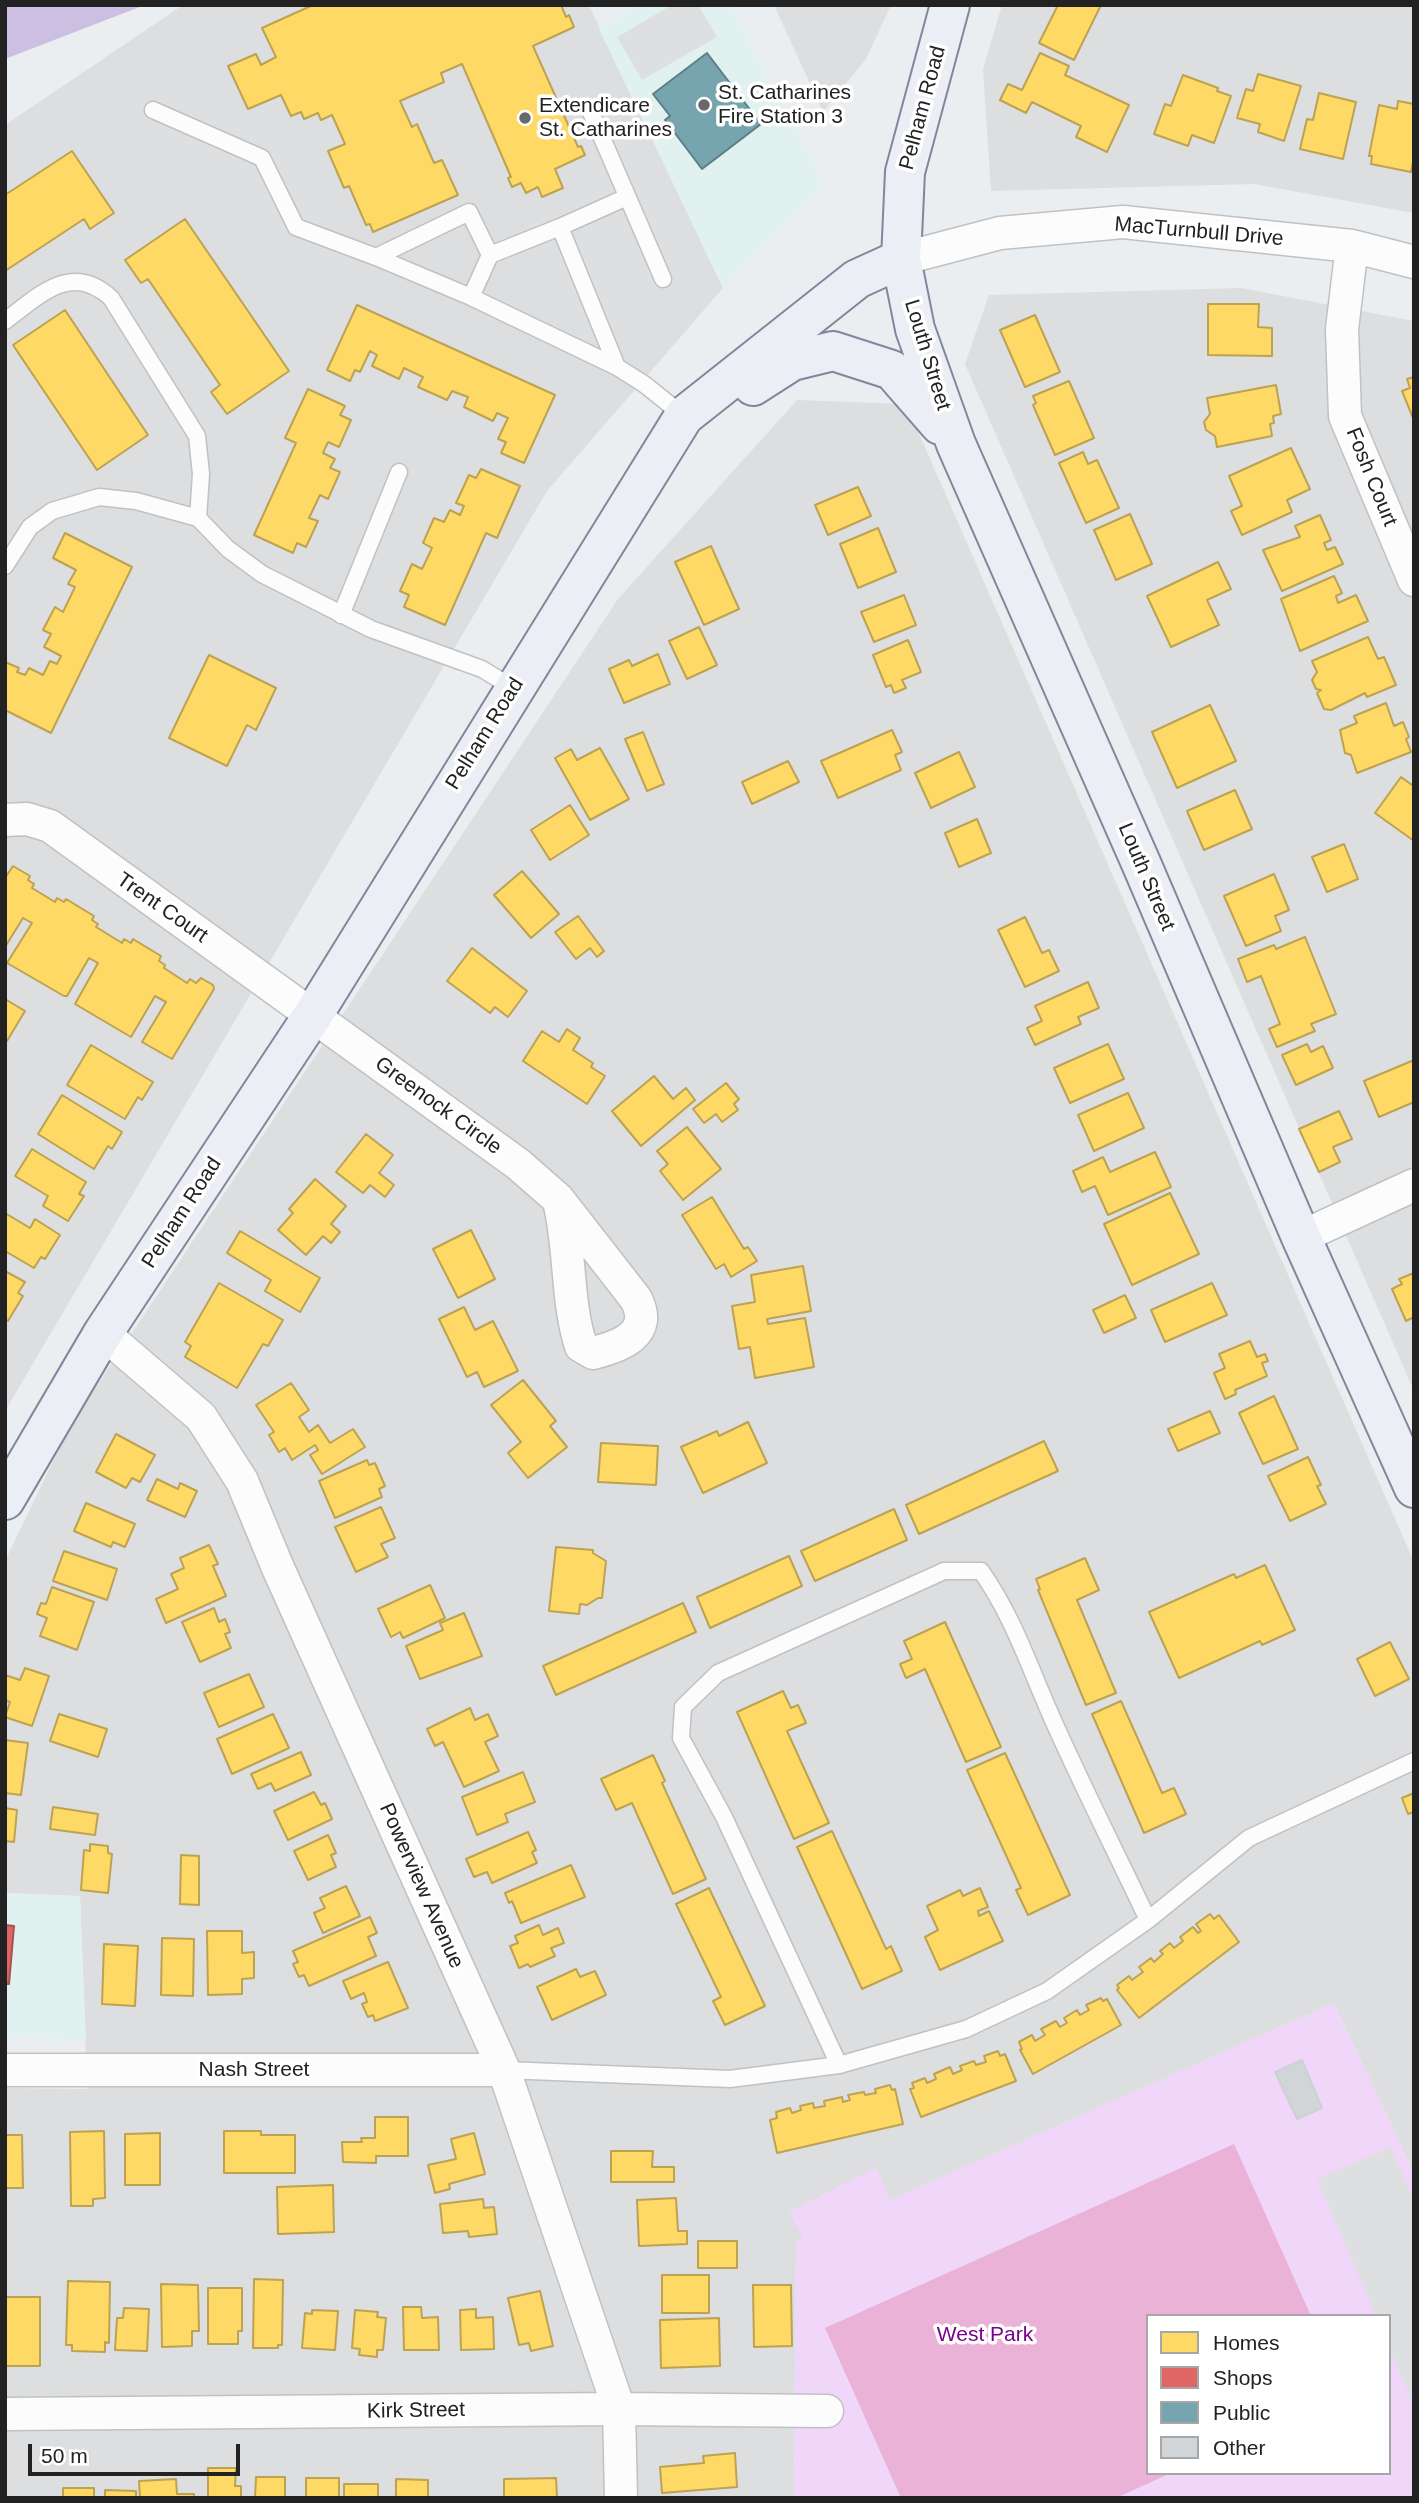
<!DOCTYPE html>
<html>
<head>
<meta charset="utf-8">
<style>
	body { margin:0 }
	#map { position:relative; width:1419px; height:2503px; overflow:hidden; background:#ebeef0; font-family:Arial,sans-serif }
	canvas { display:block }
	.frame { position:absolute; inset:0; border:7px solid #222; pointer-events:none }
	.legend { position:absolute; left:1146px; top:2314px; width:245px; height:161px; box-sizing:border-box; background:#fff; border:2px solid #a7a7a7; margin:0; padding:9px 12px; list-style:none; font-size:21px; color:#222 }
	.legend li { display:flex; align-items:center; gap:14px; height:35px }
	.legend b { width:35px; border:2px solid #a7a7a7 }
	.scale { position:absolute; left:28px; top:2444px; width:212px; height:32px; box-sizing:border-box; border:4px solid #222; border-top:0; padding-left:9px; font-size:21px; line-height:24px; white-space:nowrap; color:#222; -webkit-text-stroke:5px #fff; paint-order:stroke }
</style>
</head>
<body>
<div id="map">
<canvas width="1419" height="2503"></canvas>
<div class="frame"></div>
<ul class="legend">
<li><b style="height:19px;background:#ffd966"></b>Homes</li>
<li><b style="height:19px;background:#e06666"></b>Shops</li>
<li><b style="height:19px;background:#76a5af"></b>Public</li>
<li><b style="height:19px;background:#d1d5d7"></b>Other</li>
</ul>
<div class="scale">50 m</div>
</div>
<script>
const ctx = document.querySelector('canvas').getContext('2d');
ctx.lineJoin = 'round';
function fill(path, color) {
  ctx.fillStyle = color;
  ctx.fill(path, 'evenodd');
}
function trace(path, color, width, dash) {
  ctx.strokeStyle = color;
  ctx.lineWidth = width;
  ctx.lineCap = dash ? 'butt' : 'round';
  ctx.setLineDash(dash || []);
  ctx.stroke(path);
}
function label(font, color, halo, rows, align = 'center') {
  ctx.font = font + ' Arial,sans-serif';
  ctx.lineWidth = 7;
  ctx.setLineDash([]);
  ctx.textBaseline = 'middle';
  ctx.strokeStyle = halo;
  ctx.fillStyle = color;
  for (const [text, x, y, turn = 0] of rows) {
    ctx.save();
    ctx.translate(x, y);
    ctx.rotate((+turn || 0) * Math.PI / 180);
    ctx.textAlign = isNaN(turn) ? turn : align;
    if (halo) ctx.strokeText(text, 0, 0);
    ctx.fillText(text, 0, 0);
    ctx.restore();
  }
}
const residential = new Path2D(`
	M183,5h406l134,283 -176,203 -542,920v-1286z
	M774,5h117l-25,54 -43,53z
	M1002,5h412v208l-160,-29 -263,7 -8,-122z
	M1241,288l173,33v1070l-449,-1027 24,-69z
	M797,400l109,4 508,1158v611l-80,-170 -538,239 -2,256h-789v-410l82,1 -7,-193 -75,-3v-332l64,-133 549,-829z`);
const commercial = new Path2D(`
	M638,5h92l94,178 -101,105 -124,-259z
	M5,1893l75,3 6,145 -81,-6z`);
const forest = new Path2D(`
	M5,5h140l-140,54z`);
const park = new Path2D(`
	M1334,2003l80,170v325h-620l2,-256 7,-4 -14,-26 87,-45 14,33zM1148,2316h241v157h-241z`);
const pitch = new Path2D(`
	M1234,2144l77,172h-163v157h23l-55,25h-215l-76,-170z`);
const parking = new Path2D(`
	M672,5h26l19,32 -75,43 -25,-43z
	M207,68l24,52 40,-13 33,71 13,-4 46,103 -271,-161z
	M608,90l80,180 -62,27 12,28 -55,24 -12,-28 -23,10 -28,-64 21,-10 -14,-32 78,-35 -36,-82z
	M1391,2147l23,54v204l-25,-57v-32h-13l-59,-137z`);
const homes = new Path2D(`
	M313,5h248l5,12 3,-2 5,12 -41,19 45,101 3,-1 4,9 -30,14 8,19 -21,9 -4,-10 -12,6 -5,-10 -9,4 -4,-9 3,-1 -49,-113 -21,9 3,9 -44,19 12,26 5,-3 17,39 8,-3 16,35 -85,37 -3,-8 -4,1 -17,-39 -5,2 -16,-37 17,-7 -13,-29 -11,5 -3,-7 -14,6 -3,-7 -10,4 -10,-21 -33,14 -20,-43 28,-12 5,11 15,-8 -14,-29z
	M1058,5h43l-27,55 -35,-17z
	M1040,53l29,13 -4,9 64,30 -22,47 -31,-15 5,-11 -49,-24 -6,11 -26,-13 8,-16 14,6z
	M1258,74l43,12 -17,55 -26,-9 2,-8 -23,-6 9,-29 7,2z
	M1183,75l35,13 -1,3 14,5 -17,47 -22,-8 -4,11 -34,-12 11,-30 6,2z
	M1319,93l37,9 -13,57 -43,-10 7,-30 6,1z
	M1398,101l16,3v53l-3,15 -40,-8 1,-8h-3l10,-51 18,4z
	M72,151l42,62 -24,16 -6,-10 -79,52v-76z
	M185,219l104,152 -62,43 -16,-22 9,-7 -72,-106 -7,4 -16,-23z
	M1208,304h51l-1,23 14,1v28l-64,-1z
	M357,305l198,90 -31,68 -23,-10 5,-11 -8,-3 10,-21 -11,-5 -4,8 -29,-14 4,-10 -16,-6 -5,9 -29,-13 5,-10 -19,-9 -5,11 -27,-13 5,-11 -7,-4 -10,21 -5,-2 -5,11 -23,-11z
	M65,310l83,125 -51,35 -84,-125z
	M1035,315l25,57 -35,15 -25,-57z
	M1414,377v41h-1l-11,-27 8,-3 -3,-9z
	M1069,381l25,57 -39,17 -22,-50 3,-2 -3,-7z
	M1276,385l5,29 -8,2 1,7 -4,1 2,12 -55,11 -2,-11 -9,-6 -2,-8 6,-8 -3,-16z
	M308,389l37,17 -5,9 11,5 -12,27 -11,-5 -5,11 12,6 -5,9 10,4 -12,27 -8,-4 -11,23 9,3 -12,26 -9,-4 -4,10 -39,-18 42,-92 -11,-5z
	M1291,448l19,41 -23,11 5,12 -50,23 -11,-24 11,-5 -13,-30z
	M1083,452l5,12 9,-4 22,48 -33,15 -27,-60z
	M481,469l39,17 -23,52 -11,-5 -41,92 -41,-18 5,-12 -9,-4 12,-27 10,5 10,-21 -9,-5 11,-25 10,4 6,-12 10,5 4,-9 -8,-3 13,-28 7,3z
	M858,487l13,29 -43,19 -13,-30z
	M1130,514l22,50 -36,16 -22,-50z
	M1320,515l11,25 -7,3 3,7 8,-3 8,17 -61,27 -19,-41 37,-13 -5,-11z
	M878,528l18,44 -38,16 -18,-44z
	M65,533l67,34 -81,166 -46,-23v-48l14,6 -2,4 8,3 4,-7 14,7 7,-14 7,3 4,-8 -17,-9 7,-13 -8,-4 12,-23 8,5 12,-25 -7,-3 8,-14 -23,-12z
	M711,546l28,63 -35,16 -29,-63z
	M1218,562l13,27 -24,11 12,25 -48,22 -24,-51z
	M1334,576l8,17 -6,3 2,7 18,-8 12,26 -68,30 -19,-52z
	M904,595l12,30 -42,17 -13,-30z
	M699,627l18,38 -30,14 -18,-38z
	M1368,637l10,22 6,-2 12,28 -29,12 -2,-4 -34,17 -7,-1 -7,-16 4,-3 -5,-1 -4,-9 5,-8 -5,-11z
	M908,640l13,32 -19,8 4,8 -12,5 -3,-8 -5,2 -13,-32z
	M658,654l12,30 -46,19 -15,-34 20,-9 3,6z
	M209,655l67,33 -20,42 -9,-5 -20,41 -58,-28z
	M1386,703l8,23 9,-4 6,15 -3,2 5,13 -54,21 -6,-18 -6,-2 -5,-23 17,-7 -3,-7z
	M1210,705l26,56 -59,27 -25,-56z
	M892,730l10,22 -7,3 6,15 -63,28 -17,-37z
	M643,732l21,52 -17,7 -22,-52z
	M600,748l29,51 -39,21 -35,-62 16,-9 6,11z
	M959,752l16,35 -44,21 -16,-35z
	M788,761l11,21 -47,22 -10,-22z
	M1401,777l11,8 2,-3v59l-39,-28z
	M1235,790l17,39 -48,21 -17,-39z
	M570,805l19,30 -39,25 -19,-30z
	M977,819l14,34 -32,14 -14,-34z
	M1344,844l14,35 -31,13 -15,-35z
	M13,866l17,10 -2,4 6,4 -2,4 23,14 2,-4 7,4 2,-3 28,17 -2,4 6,4 -2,3 26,16 2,-4 7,4 2,-4 28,17 -2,5 6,4 -1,3 23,15 3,-4 6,4 5,-5 12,7 1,4 -42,70 -30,-17 24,-40 -11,-6 -24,41 -56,-33 23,-41 -9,-5 -22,38h-3l-57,-33 25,-40 -9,-5 -18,29v-69z
	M522,871l37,43 -28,24 -37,-43z
	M1274,874l15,36 -14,6 6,15 -35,15 -22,-50z
	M578,916l26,35 -7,6 -7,-9 -14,11 -21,-27z
	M1025,917l17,36 7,-3 10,21 -34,16 -27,-57z
	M1305,937l31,77 -25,10 4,7 -38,16 -8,-18 11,-5 -19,-48 -14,6 -9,-23 36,-14 2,4z
	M472,948l55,43 -19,26 -13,-10 -5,6 -43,-32z
	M1088,982l11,26 -21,9 3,7 -46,21 -8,-17 15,-7 -7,-15z
	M5,999l20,12 -18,30 -2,-2z
	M567,1029l13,9 -7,12 20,13 -2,4 14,9 -18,28 -64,-43 19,-30 17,11z
	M1108,1044l16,35 -54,24 -16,-35z
	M1307,1044l4,8 12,-6 10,22 -37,17 -14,-30z
	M91,1045l62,37 -11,18 -4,-3 -13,22 -58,-34z
	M1414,1060v42l-35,15 -15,-36z
	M654,1076l19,23 13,-11 9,12 -54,46 -29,-35z
	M726,1083l13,16 -5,5 4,6 -16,12 -6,-8 -12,9 -11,-14z
	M1128,1093l16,35 -50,23 -16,-36z
	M62,1095l60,37 -10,17 -4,-3 -14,23 -56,-35z
	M1339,1111l13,28 -19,8 7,15 -21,10 -20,-43z
	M687,1127l34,42 -38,31 -23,-29 8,-7 -11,-13z
	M366,1134l27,21 -14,18 15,12 -9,12 -15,-12 -7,8 -27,-21z
	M32,1149l54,33 -7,12 5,2 -16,25 -25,-15 5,-10 -33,-20z
	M1155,1152l16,35 -63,28 -13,-29 -13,6 -9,-21 30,-14 7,15z
	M315,1179l31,27 -15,18 9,8 -9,11 -8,-7 -17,19 -28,-25 15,-17 -4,-4z
	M1170,1193l29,61 -67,31 -28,-61z
	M712,1197l32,52 4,-2 9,14 -26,16 -7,-13 -8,5 -34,-54z
	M5,1213l25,15 5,-9 25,16 -15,24 -4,-2 -7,11 -29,-17z
	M471,1230l24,49 -37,19 -25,-49z
	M240,1231l80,47 -20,34 -35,-21 6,-11 -44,-27z
	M803,1266l8,45 -44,8 1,5 37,-6 9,49 -59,11 -5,-31 -11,2 -7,-43 23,-4 -4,-27z
	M5,1271l20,11 -7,11 5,3 -15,25 -3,-2z
	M1414,1273v44l-8,4 -14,-32 10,-5 -3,-5z
	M219,1283l64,37 -15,26 -5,-2 -26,44 -52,-31 6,-11 -6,-4z
	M1212,1283l15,32 -62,27 -14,-32z
	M1125,1295l11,23 -32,15 -11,-23z
	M464,1307l11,23 18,-9 25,50 -34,16 -7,-15 -10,5 -28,-58z
	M1250,1341l7,16 8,-3 3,7 -6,2 5,13 -32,14 1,4 -11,5 -11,-26 11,-5 -6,-14z
	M523,1380l33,41 -6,5 17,21 -39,31 -20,-25 13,-11 -30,-37z
	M291,1383l18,27 -10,7 10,15 9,-7 12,18 23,-14 12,18 -43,27 -12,-19 8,-5 -3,-5 -23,15 -7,-12 -6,4 -10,-17 5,-3 -18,-27z
	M1274,1396l24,53 -35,15 -24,-51z
	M1210,1411l10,22 -42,18 -10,-22z
	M748,1422l19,41 -64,30 -22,-46 36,-16 2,5z
	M116,1434l39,21 -15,27 -8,-4 -6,10 -30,-16z
	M1044,1441l14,30 -139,63 -13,-29z
	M601,1443l57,3 -2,39 -58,-3z
	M1308,1457l13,28 -4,1 9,18 -36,17 -22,-45z
	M367,1460l2,5 6,-2 10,23 -6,3 3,8 -47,21 -16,-37z
	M157,1479l21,10 2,-6 17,8 -12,26 -38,-17z
	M86,1503l49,21 -10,23 -12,-5 -2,5 -37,-16z
	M381,1507l14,31 -14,6 7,13 -32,15 -21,-45z
	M894,1509l13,31 -92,41 -14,-30z
	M209,1545l9,19 -5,2 13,30 -60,27 -10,-24 22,-10 -7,-15 13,-6 -4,-10z
	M556,1547l37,3v3l13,8 -4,37h-4l-11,7 -7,-1 -1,10 -30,-3z
	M64,1551l53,18 -10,31 -54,-19z
	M789,1556l13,30 -92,42 -13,-31z
	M1085,1558l14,32 -22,10 39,93 -30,12 -48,-115 2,-1 -4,-10z
	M1265,1565l30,65 -33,15 -2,-4 -81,37 -30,-66 85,-38 2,4z
	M430,1585l15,33 -42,20 -3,-6 -9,5 -13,-28z
	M52,1587l42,15 -17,48 -37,-14 7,-18 -10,-4 4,-11 5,1z
	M683,1603l13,29 -140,63 -13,-29z
	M214,1608l5,14 6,-3 5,13 -5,2 6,14 -31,14 -18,-40z
	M464,1613l18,43 -62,23 -14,-33 37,-16 -3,-7z
	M945,1622l56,125 -35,15 -41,-93 -19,9 -6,-14 12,-5 -8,-18z
	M1390,1642l19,37 -34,17 -18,-37z
	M25,1668l24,8 -17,50 -27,-9 5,-15 -5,-2v-25l15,5z
	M249,1674l15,33 -45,20 -15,-34z
	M783,1691l8,17 7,-3 8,18 -19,8 42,92 -35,16 -57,-127z
	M1121,1701l41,92 12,-5 12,26 -42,19 -52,-119z
	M470,1708l5,12 13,-6 10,22 -13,6 14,29 -35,16 -21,-45 -8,4 -8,-17z
	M59,1714l48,15 -9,28 -48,-16z
	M273,1714l16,34 -57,26 -15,-35z
	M5,1740l23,3 -7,52 -16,-2z
	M301,1752l10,23 -36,16 -4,-8 -13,6 -7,-15z
	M1005,1753l65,142 -42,20 -12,-25 5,-2 -54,-118z
	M653,1755l12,26 -3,2 44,96 -33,15 -41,-91 -16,7 -15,-31z
	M523,1772l12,30 -30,12 3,8 -31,13 -15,-38z
	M314,1792l7,13 4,-2 7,16 -44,21 -14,-29z
	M1414,1793v19l-6,2 -6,-16z
	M53,1807l45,7 -3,21 -45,-6z
	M5,1808l12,2 -3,32 -9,-1z
	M832,1831l54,118 5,-3 11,25 -40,18 -65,-142z
	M528,1832l8,18 -4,2 5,11 -45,20 -5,-11 -13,5 -8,-18z
	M328,1835l8,18 -5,2 5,12 -28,13 -14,-29z
	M90,1844l18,2v7l4,1 -4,39 -27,-3 3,-40 6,1z
	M181,1855l18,1v49l-19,-1z
	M571,1865l14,32 -64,26 -9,-22 -3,2 -4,-10z
	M346,1886l14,30 -37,17 -9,-20 11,-5 -5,-10z
	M709,1888l56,118 -40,19 -12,-24 8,-4 -45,-93z
	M980,1888l8,19 -10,4 1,5 10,-5 14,30 -63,29 -15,-33 13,-7 -11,-24 33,-16 3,6z
	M1210,1914l4,5 5,-4 20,27 -100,76 -22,-28 2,-2 -2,-3 12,-9 3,4 11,-8 -4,-5 12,-9 3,4 9,-8 -3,-3 10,-8 4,5 9,-7 -3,-4 13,-10 5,6 3,-2 -5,-7z
	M370,1917l7,16 -9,4 8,19 -67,30 -5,-11 -5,2 -6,-13 5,-2 -5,-11z
	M539,1925l4,10 15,-7 6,15 -13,5 4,8 -25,11 -2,-3 -9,4 -9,-22 8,-3 -3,-7z
	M207,1931h35v22l12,-1v26l-12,1v15l-34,1z
	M162,1938l32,1 -1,57 -32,-1z
	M104,1944l34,2 -3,60 -33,-2z
	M388,1962l20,46 -33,13 -2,-6 -5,2 -6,-13 5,-2 -3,-9 -13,6 -8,-18z
	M576,1969l4,8 15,-6 11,24 -54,25 -15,-33z
	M1101,1998l2,3 4,-2 14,26 -88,49 -13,-24 2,-1 -3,-7 13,-7 3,6 10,-6 -4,-6 15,-8 4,6 7,-4 -3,-5 13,-8 3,5 9,-5 -3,-5z
	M998,2051l2,5 5,-2 11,27 -95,36 -11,-28 4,-1 -2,-5 13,-5 2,5 9,-4 -2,-5 16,-7 3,7 9,-4 -2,-4 14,-5 2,4 10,-3 -2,-6z
	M890,2085l2,5 3,-1 8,35 -126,29 -7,-33 7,-2 -1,-6 14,-4 2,5 9,-3 -1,-4 13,-3 1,5 11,-2 -1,-5 18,-4 1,5 7,-2 -2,-5 16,-3 1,3 11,-2 -1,-4z
	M375,2117h33v39h-32v7l-33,-1 -1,-20h20l-1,-4h14z
	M104,2131l1,67 -12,1v7h-22l-1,-74z
	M224,2131h37v4h34v38h-71z
	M160,2133v52h-35v-51z
	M474,2133l11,41 -36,10 1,5 -15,4 -7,-28 28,-6 -5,-20z
	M5,2135h17l1,53h-18z
	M611,2151h42l-1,16h22v15h-63z
	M333,2185l1,47 -56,2 -1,-47z
	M676,2198l2,33h9v13l-48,2 -2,-46z
	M483,2199l1,9 10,-1 3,27 -28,3 -1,-6 -25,2 -3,-29z
	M698,2241h39v27h-39z
	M662,2275h47v38h-47z
	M254,2279l29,1 -1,65h-4v3h-25z
	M68,2281l42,1 -1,61 -4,-1v10l-33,-1v-6h-6z
	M161,2284l37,1 1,46h-7v15l-30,1z
	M753,2285h38l1,61 -38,1z
	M208,2288h34v43h-4v13h-30z
	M540,2291l13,55 -22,5 -2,-8 -10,2 -11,-47z
	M5,2297h35v69h-35z
	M403,2307h18l1,11 16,-1 1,33h-35z
	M124,2308l25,1 -2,42 -32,-1 2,-32h6z
	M476,2309v9l17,-1 1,32 -33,1 -1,-40z
	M312,2310l26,1 -3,39 -33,-2 3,-35 7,1z
	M355,2310l23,2 -1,5 9,1 -3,32h-6v7l-18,-2 1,-6 -8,-1z
	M719,2318l1,48 -59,2 -1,-48z
	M735,2453l2,34 -75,6 -2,-26 44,-4 -1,-7z
	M208,2468h28l-1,18h6v12h-33z
	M256,2477h29v21h-30z
	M306,2478h33v20h-33z
	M556,2478l1,20h-53v-19z
	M176,2479l1,15h17v4h-54l-1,-17z
	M396,2479l32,1v18h-36l4,-2z
	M344,2484h34v14h-34z
	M63,2488h31v10h-31z
	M105,2490l31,1v7h-31z`);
const shops = new Path2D(`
	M5,1925l9,1 -5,58h-4z`);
const public = new Path2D(`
	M707,53l54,71 -59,45 -37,-49 5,-4 -17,-22z`);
const building = new Path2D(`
	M1302,2060l20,48 -25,11 -22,-47z`);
const lane = new Path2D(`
	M153,110l109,48 34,69 80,30 95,40 146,70 27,17 40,32
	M590,110l73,169
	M560,227l67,-30
	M376,257l93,-45 21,43
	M471,297l19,-42 70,-28 57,140
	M5,321c34,-25 66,-60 106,-23l86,138 4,38 -3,44
	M5,566l25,-39 22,-16 47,-14 37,4 62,17 30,31 34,25 109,55 111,40 31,19
	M341,615l58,-143
	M839,2065l-115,-248 -43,-79 2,-31 35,-34 226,-102h37c31,44 47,92 68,140 31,71 66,139 99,209
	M504,2070l226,9 109,-14 127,-36 81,-38 101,-71 101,-82 165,-77`);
const street = new Path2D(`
	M1352,246l-10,83 3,87 69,164
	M901,259l99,-26 123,-11 229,24 62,16
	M5,820l22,-1 23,7 468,338 40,35 78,100c18,35 -15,47 -43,54l-12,-7c-15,-46 -10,-97 -22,-145
	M1301,1237l113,-52
	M103,1333l98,84 41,64 36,87 226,502 115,339 2,89
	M5,2070h499
	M5,2414l614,-5 208,2`);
const secondary = new Path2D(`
	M950,5l-45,167 -4,87 14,70 41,115 185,419 160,374 113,251
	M753,386l39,-25 41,-10 59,19 48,55
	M5,1500l98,-167 210,-318 371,-599 173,-137 44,-20`);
const markers = [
	[704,105,7,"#68696a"],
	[525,118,7,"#68696a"]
];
const poiNames = [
	["St. Catharines",718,93],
	["Fire Station 3",718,117],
	["Extendicare",539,106],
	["St. Catharines",539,130]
];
const streetNames = [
	["Pelham Road",923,108,-75],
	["MacTurnbull Drive",1199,232,5],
	["Louth Street",927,355,73],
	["Fosh Court",1371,477,68],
	["Pelham Road",485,734,-58],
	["Louth Street",1146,877,67],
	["Trent Court",162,908,35],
	["Greenock Circle",438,1106,36],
	["Pelham Road",182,1213,-57],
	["Powerview Avenue",421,1886,66],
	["Nash Street",254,2070],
	["Kirk Street",416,2411,-1]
];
const parkNames = [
	["West Park",985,2335]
];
fill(residential, '#dcdedf');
fill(commercial, '#e0f1ef');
fill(forest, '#cdbfe1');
fill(park, '#f0d6f8');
fill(pitch, '#e9b2d6');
fill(parking, '#dedfe0');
fill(homes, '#ffd966');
trace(homes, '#bda252', 2);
fill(shops, '#e06666');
trace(shops, '#a75252', 2);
fill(public, '#76a5af');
trace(public, '#5d7e85', 2);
fill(building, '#d1d5d7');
trace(building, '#ccd1d4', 2);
trace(lane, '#c0c1c2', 19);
trace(street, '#c0c1c2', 35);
trace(secondary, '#81869c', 42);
trace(lane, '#fcfcfd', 16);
trace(street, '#fcfcfd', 32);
trace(secondary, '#eceef5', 38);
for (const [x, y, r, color] of markers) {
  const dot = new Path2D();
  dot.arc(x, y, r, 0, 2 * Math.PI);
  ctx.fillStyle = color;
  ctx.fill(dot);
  trace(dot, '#fff', 2.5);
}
label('21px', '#222', '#fff', poiNames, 'left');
label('21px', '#222', '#fff', streetNames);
label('21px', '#78028e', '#fff', parkNames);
</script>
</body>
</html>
